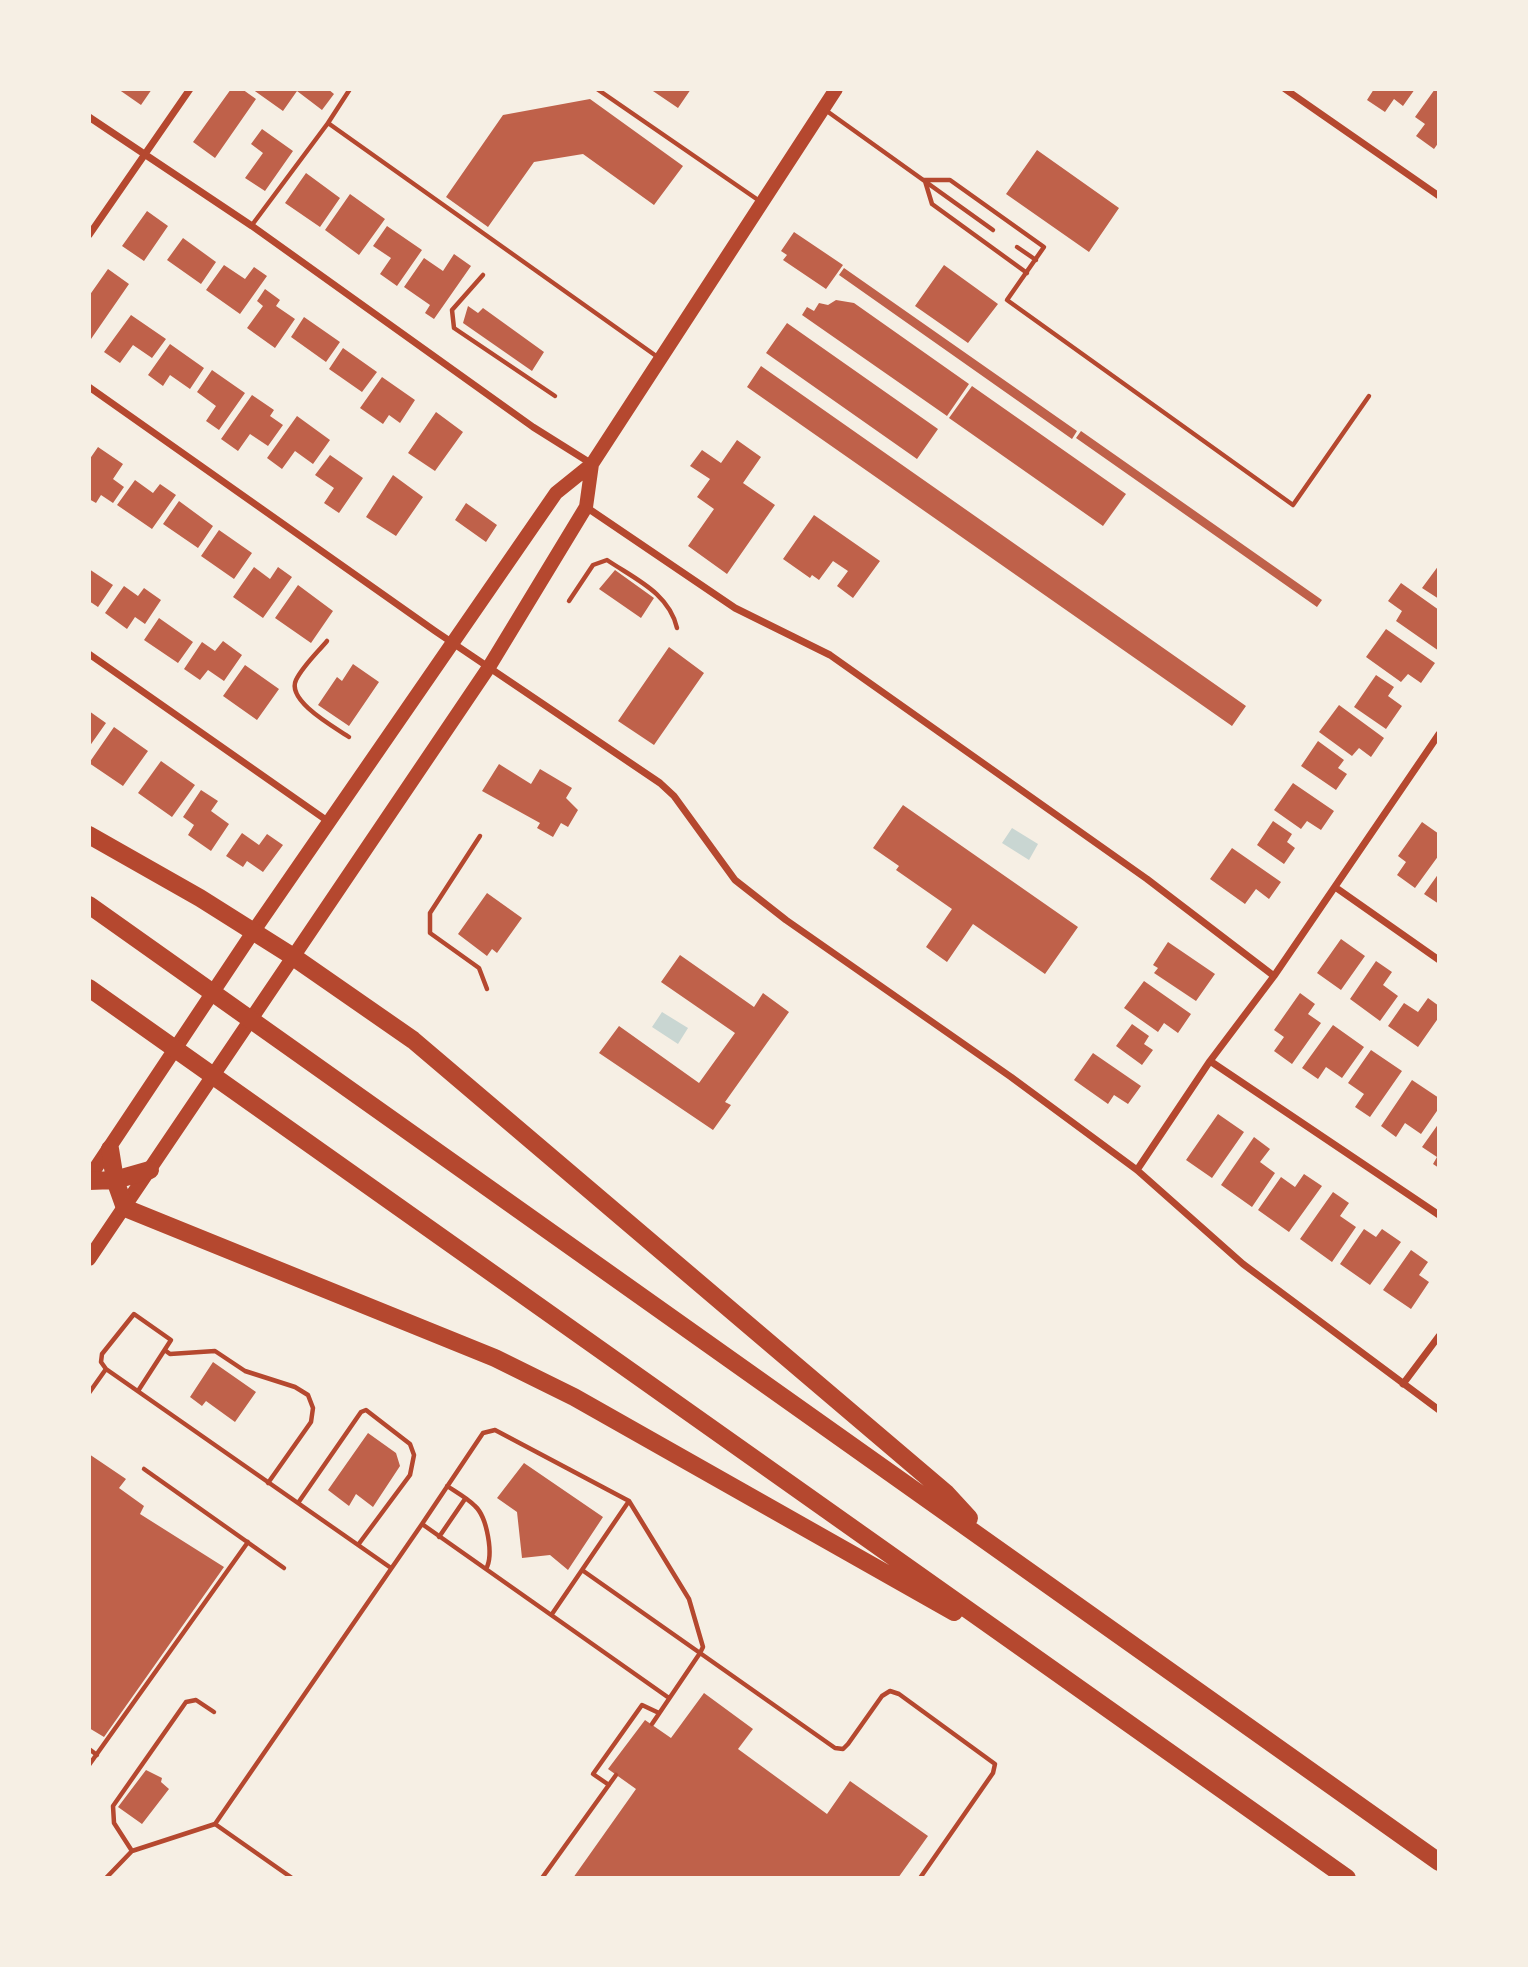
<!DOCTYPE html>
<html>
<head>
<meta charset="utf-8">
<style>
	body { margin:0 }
	#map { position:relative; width:1528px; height:1967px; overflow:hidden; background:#f6efe4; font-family:"Roboto Condensed",sans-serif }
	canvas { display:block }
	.frame { position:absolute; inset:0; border:91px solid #f6efe4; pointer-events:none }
</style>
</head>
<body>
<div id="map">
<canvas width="1528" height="1967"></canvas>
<div class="frame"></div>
</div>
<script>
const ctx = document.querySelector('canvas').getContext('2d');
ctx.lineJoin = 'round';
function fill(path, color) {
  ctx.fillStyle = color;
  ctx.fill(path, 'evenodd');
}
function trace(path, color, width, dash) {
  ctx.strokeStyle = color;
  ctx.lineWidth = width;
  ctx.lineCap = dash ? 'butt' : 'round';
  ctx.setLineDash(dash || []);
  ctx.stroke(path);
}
const water = new Path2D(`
	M1012,828l26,16 -9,16 -27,-17z
	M662,1012l26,16 -10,16 -26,-17z`);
const building = new Path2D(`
	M118,89h34l-11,16z
	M231,89h11l14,10 -41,59 -22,-16z
	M252,89h76l6,5 -12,16 -25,-19 -14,20z
	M650,89h41l-13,19z
	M1374,89h41l-12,17 -9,-7 -9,13 -18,-12z
	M1435,89h4v53l-5,7 -18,-13 9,-12 -10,-7z
	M590,99l93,67 -29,39 -71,-51 -49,8 -46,65 -42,-30 57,-82z
	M262,129l31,22 -28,40 -20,-13 18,-25 -12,-9z
	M1037,150l82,58 -30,44 -83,-58z
	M306,173l34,25 -20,29 -35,-24z
	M350,194l35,25 -26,36 -34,-25z
	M147,211l21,15 -24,35 -22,-15z
	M387,226l35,24 -25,36 -17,-12 11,-16 -18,-12z
	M794,232l49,33 -17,24 -43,-29 4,-5 -6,-4z
	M183,238l33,24 -15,22 -34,-24z
	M454,254l17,12 -37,53 -9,-6 5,-8 -26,-18 20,-29 19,13z
	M224,265l21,14 9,-12 13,9 -27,38 -34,-24z
	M944,265l54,39 -30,39 -53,-37z
	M844,268l233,163 -5,8 -233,-164z
	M108,269l21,15 -38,55 -2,-43z
	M265,289l15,11 -4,6 19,13 -20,29 -28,-20 16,-22 -6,-5z
	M836,300l18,3 115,81 -22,32 -145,-101 5,-8 7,4 5,-8 9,2z
	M468,306l10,7 5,-5 61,44 -12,19 -69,-48z
	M131,315l35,24 -14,19 -19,-13 -13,18 -16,-11z
	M304,317l36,25 -14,20 -35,-25z
	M787,323l151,106 -21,30 -151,-106z
	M170,344l34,24 -14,21 -20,-14 -7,11 -15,-11z
	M343,348l34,24 -15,20 -33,-23z
	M761,366l485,340 -14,20 -485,-339z
	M212,370l33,23 -26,37 -13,-9 10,-15 -19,-14z
	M382,377l33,23 -15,23 -11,-8 -6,9 -23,-16z
	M972,386l154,108 -23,32 -154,-108z
	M252,395l22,15 -4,6 13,9 -15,21 -18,-12 -12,17 -17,-12z
	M436,412l27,20 -28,39 -27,-18z
	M297,416l33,24 -17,24 -18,-13 -13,18 -15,-11z
	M1081,431l241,169 -5,7 -241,-169z
	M737,440l24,17 -18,26 32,22 -48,69 -39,-28 26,-37 -17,-12 13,-18 -20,-13 12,-16 19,13z
	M98,447l25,17 -10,15 11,8 -11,16 -12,-8 -5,8 -7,-4v-39z
	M330,455l33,23 -24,35 -15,-10 10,-15 -19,-13z
	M393,475l30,22 -27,39 -30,-19z
	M135,480l18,13 7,-9 16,11 -24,34 -35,-24z
	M179,501l34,25 -15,22 -35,-24z
	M466,503l31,22 -11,17 -31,-22z
	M814,515l66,46 -27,37 -16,-12 11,-15 -15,-10 -14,19 -7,-5 -2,3 -27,-19z
	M219,530l33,23 -18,26 -33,-23z
	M1439,565v34l-17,-11z
	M254,567l16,12 8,-12 14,10 -29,41 -30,-21z
	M89,569l24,16 -15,22 -9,-6z
	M615,570l39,28 -13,20 -42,-29z
	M1401,583l38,27v41l-43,-30 6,-10 -14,-10z
	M298,585l35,26 -22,32 -36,-25z
	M124,586l14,10 6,-8 17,12 -16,24 -10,-7 -8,12 -22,-16z
	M159,618l34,24 -15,21 -34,-23z
	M1386,629l49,34 -14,20 -13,-9 -7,8 -35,-25z
	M223,641l19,14 -18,26 -16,-11 -8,10 -16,-11 18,-27 13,9z
	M669,647l35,26 -50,72 -36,-24z
	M353,664l26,18 -30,44 -31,-21 19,-28 5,4z
	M245,665l34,24 -22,31 -34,-24z
	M1376,675l18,12 -6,9 14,10 -16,23 -32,-22z
	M1339,705l45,33 -13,19 -12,-9 -7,8 -33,-24z
	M89,711l17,12 -17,24z
	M114,727l34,24 -25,35 -34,-23z
	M1318,741l26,19 -6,8 9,6 -11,16 -35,-24z
	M161,761l34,24 -23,32 -34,-24z
	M499,764l32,20 9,-15 32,19 -6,10 12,12 -10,17 -7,-4 -8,14 -16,-9 3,-5 -58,-32z
	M1293,783l41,28 -13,19 -14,-9 -6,8 -27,-19z
	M201,790l17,11 -7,10 18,13 -18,27 -23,-16 6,-10 -11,-8z
	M903,805l175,122 -33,47 -72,-50 -26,38 -21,-15 26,-38 -56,-39 3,-4 -26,-18z
	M1273,821l19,13 -5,8 8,6 -11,16 -27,-19z
	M1422,822l17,12v21l-24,33 -18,-13 9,-13 -8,-6z
	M242,833l17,12 8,-11 16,11 -20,27 -16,-11 -4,6 -17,-11z
	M1232,848l49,34 -12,17 -13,-10 -11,15 -35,-25z
	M1439,873v31l-15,-10z
	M487,893l35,25 -25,35 -5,-4 -5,7 -29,-22z
	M1341,939l24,17 -24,34 -24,-17z
	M1168,942l47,32 -19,27 -42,-28 4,-5 -5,-3z
	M680,955l74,52 9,-14 26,19 -64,90 6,3 -18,25 -114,-77 20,-27 80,57 36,-50 -74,-51z
	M1376,961l16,11 -9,13 15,11 -18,25 -30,-22z
	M1144,981l47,33 -13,19 -14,-10 -6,9 -34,-24z
	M1300,993l15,11 -7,10 13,9 -29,41 -18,-13 10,-14 -10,-7z
	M1428,998l11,8v11l-21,30 -30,-21 16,-23 14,9z
	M1132,1024l17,12 -5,8 9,6 -11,15 -26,-19z
	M1333,1025l31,22 -22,31 -16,-11 -8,12 -16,-11z
	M1371,1050l31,21 -32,46 -15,-10 9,-13 -16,-11z
	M1093,1053l48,33 -13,18 -14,-9 -6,9 -34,-24z
	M1412,1080l27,18v10l-18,26 -16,-11 -9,14 -15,-11z
	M1218,1114l26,18 -32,46 -26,-18z
	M1439,1123v45l-6,-4 4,-7 -15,-10z
	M1254,1137l16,12 -10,13 15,11 -23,34 -31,-22z
	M1304,1174l18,12 -33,46 -31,-22 23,-33 14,10z
	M1333,1192l16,11 -9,13 16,11 -24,35 -32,-23z
	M1364,1229l12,8 6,-8 19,13 -31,43 -30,-21z
	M1411,1250l17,12 -9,13 10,7 -18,27 -28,-19z
	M213,1362l43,30 -21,30 -29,-21 -4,5 -12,-9z
	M368,1433l28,20 4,13 -27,41 -17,-13 -7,12 -21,-16z
	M89,1454l37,25 -7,9 25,18 -4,8 84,53 -120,170 -15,-9z
	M524,1463l79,54 -35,53 -18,-15 -28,3 -5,-46 -20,-14z
	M704,1693l49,36 -15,20 89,65 23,-33 78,55 -30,42h-325l63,-89 -28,-20 37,-49 26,18z
	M146,1770l16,8 -1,4 8,7 -27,35 -24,-17z`);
const service = new Path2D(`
	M597,89l164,113
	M824,109l169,121
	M328,123l22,-34
	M924,180h26l94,67 -37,53 286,205 76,-109
	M925,181l7,23 95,69
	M252,225l76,-102 331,235
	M1017,247l19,13
	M483,275l-31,35 2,18 101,68
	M569,601l24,-36 14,-5c28,19 62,33 70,68
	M327,641c-10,12 -24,25 -31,39 -10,21 40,48 53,57
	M480,836l-50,77v20l49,35 8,21
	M166,1351l4,3 45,-3 30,20 50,16 13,8 5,13 -2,14 -43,61
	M138,1391l33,-51 -37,-26 -32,40 -1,8 5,7 285,199
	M89,1393l17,-24
	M144,1469l140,99
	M447,1486c9,6 20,12 28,20 12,11 19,49 11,63
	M298,1503l63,-91 5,-2 44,34 4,11 -4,20 -52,70
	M422,1524l61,-91 12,-3 134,71 60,98 14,48 -3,6 -118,-83 -30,44
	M439,1537l26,-38
	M582,1570l47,-69
	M652,1724l48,-71 135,95 8,1 5,-5 34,-48 8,-5 9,3 96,70 -2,9 -73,105
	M89,1749l8,6
	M89,1765l159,-223
	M609,1785l-16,-11 49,-69 17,8
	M215,1824l77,54
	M132,1851l-18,-28 -1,-17 73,-104 10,-2 18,12
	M106,1878l26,-27 83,-27 207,-300 247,174
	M542,1878l74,-103`);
const minor = new Path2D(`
	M1285,89l154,107
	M89,117l163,109 281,201 59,37
	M89,235l101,-146
	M89,387l346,244 225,152 14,13 61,84 51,40 225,157 126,93 106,94 196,146
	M586,507l149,101 95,47 317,224 127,97
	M89,654l240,168
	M1335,887l104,73
	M1210,1061l229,154
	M1137,1170l73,-109 64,-85 165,-242
	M1403,1384l36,-48`);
const secondary = new Path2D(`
	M89,1178l164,-246 303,-439 36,-29 244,-375
	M89,1259l400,-592 97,-160 6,-43`);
const motorway = new Path2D(`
	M89,835l111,63 92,58 121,84 533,453 23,25
	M89,905l1350,957
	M89,988l1258,890
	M110,1149l5,31 10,28 370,150 79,39 380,215
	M89,1181l26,-1 35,-10`);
fill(water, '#c9d6d2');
fill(building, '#bf614a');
trace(service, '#b5482f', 4.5);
trace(minor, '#b5482f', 7);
trace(secondary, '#b5482f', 14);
trace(motorway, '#b5482f', 18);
</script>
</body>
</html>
